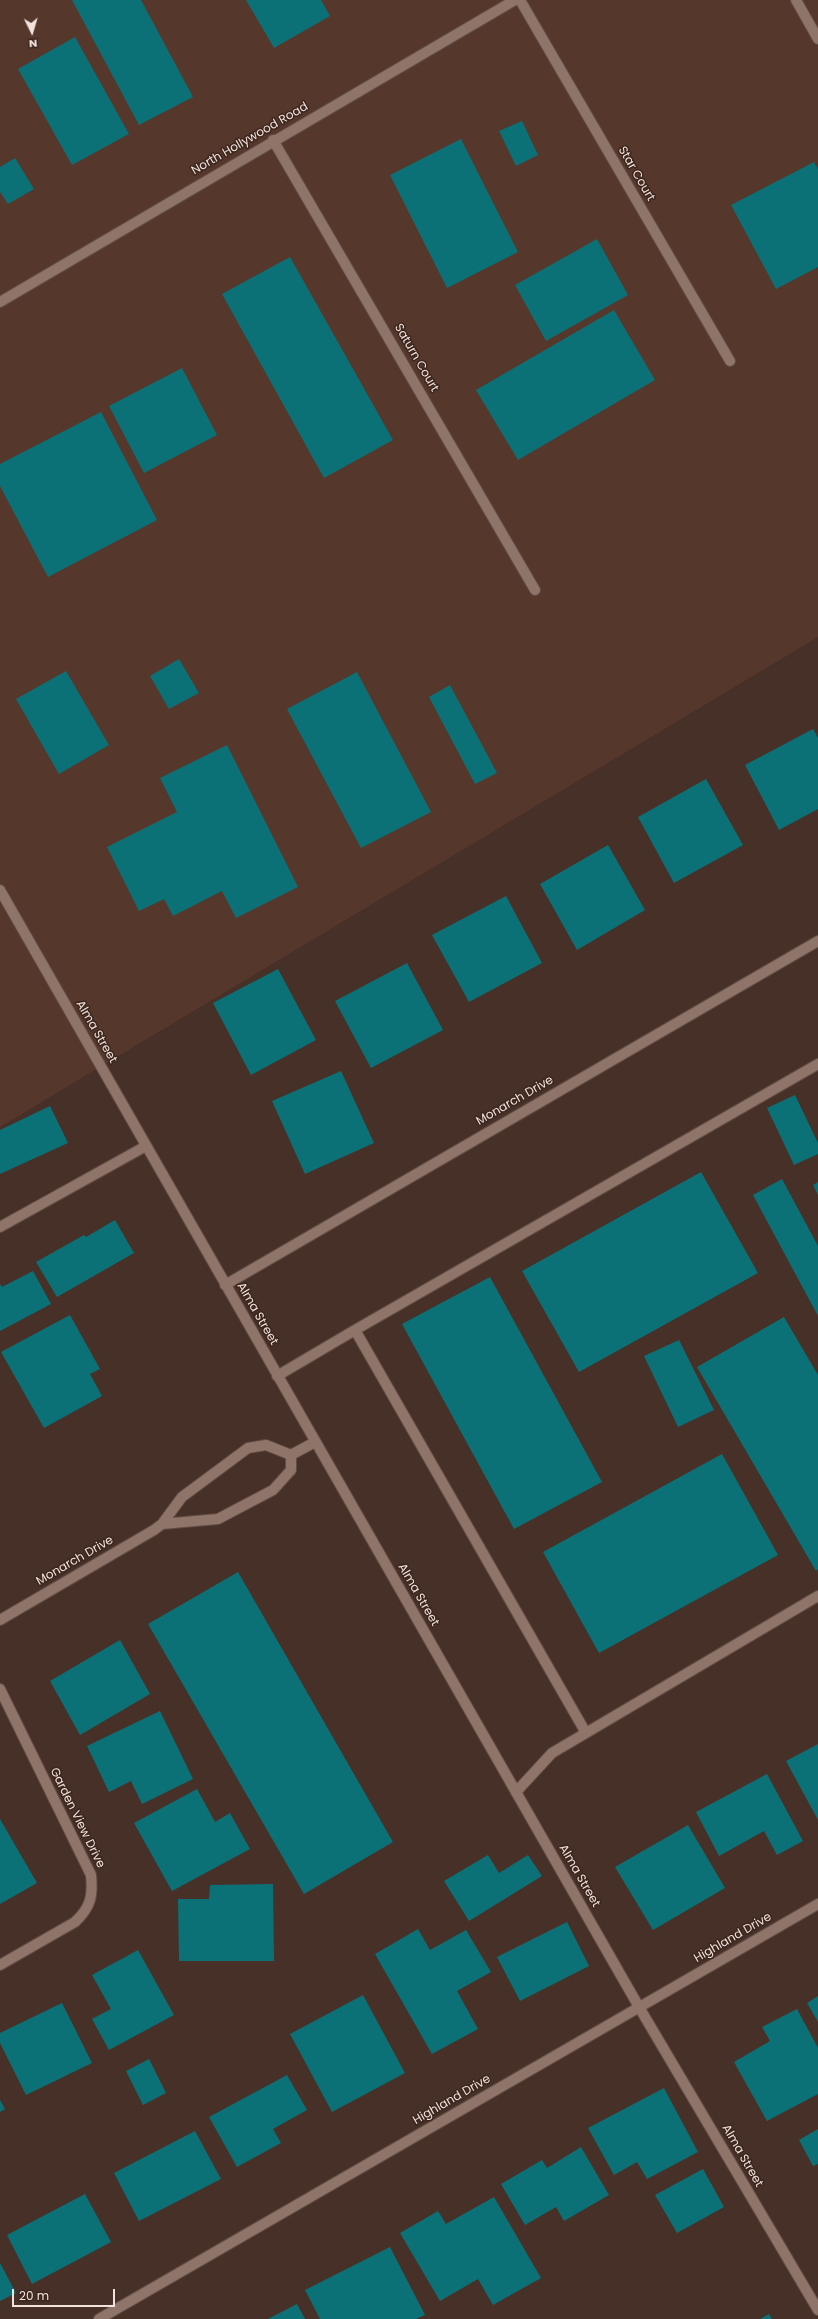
<!DOCTYPE html>
<html>
<head>
<meta charset="utf-8">
<style>
	body { margin:0 }
	#map { position:relative; width:818px; height:2319px; overflow:hidden; background:#473027; font-family:Poppins,sans-serif }
	canvas { display:block }
	.north { position:absolute; left:12px; top:12px; width:40px; height:40px; -webkit-text-stroke:3px #3c261d; paint-order:stroke; rotate:175deg; font-size:11px; font-weight:700; line-height:16px; text-align:center; color:#f1e2dc }
	.north::after { content:''; display:block; margin:auto; width:14px; height:18px; background:#f1e2dc; clip-path:polygon(50% 0,100% 100%,50% 72%,0 100%) }
	.scale { position:absolute; left:12px; top:2289px; width:103px; height:18px; box-sizing:border-box; border:2px solid #f1e2dc; border-top:0; padding-left:5px; font-size:12px; line-height:14px; white-space:nowrap; color:#f1e2dc; -webkit-text-stroke:3px #3c261d; paint-order:stroke }
</style>
</head>
<body>
<div id="map">
<canvas width="818" height="2319"></canvas>
<div class="north">N</div>
<div class="scale">20 m</div>
</div>
<script>
const ctx = document.querySelector('canvas').getContext('2d');
ctx.lineJoin = 'round';
function fill(path, color) {
  ctx.fillStyle = color;
  ctx.fill(path, 'evenodd');
}
function trace(path, color, width, dash) {
  ctx.strokeStyle = color;
  ctx.lineWidth = width;
  ctx.lineCap = dash ? 'butt' : 'round';
  ctx.setLineDash(dash || []);
  ctx.stroke(path);
}
function label(font, color, halo, rows, align = 'center') {
  ctx.font = font + ' Poppins,sans-serif';
  ctx.lineWidth = 3;
  ctx.setLineDash([]);
  ctx.textBaseline = 'middle';
  ctx.strokeStyle = halo;
  ctx.fillStyle = color;
  for (const [text, x, y, turn = 0] of rows) {
    ctx.save();
    ctx.translate(x, y);
    ctx.rotate((+turn || 0) * Math.PI / 180);
    ctx.textAlign = isNaN(turn) ? turn : align;
    if (halo) ctx.strokeText(text, 0, 0);
    ctx.fillText(text, 0, 0);
    ctx.restore();
  }
}
const built = new Path2D(`
	M0,0h818v637l-818,490z`);
const building = new Path2D(`
	M72,0h69l52,97 -54,28z
	M246,0h75l9,16 -56,32z
	M75,37l54,97 -57,31 -54,-96z
	M522,121l16,34 -22,11 -17,-35z
	M461,139l57,113 -71,36 -57,-113z
	M15,158l19,31 -26,15 -8,-12v-25z
	M814,162l4,7v98l-42,22 -45,-84z
	M597,239l31,56 -82,46 -31,-56z
	M290,257l103,183 -69,38 -102,-184z
	M614,310l41,70 -137,80 -42,-70z
	M182,368l35,67 -73,38 -35,-67z
	M101,412l56,108 -109,57 -48,-91v-22z
	M179,659l20,34 -30,16 -19,-33z
	M66,671l43,74 -50,29 -43,-75z
	M357,672l74,140 -70,36 -74,-139z
	M450,685l47,88 -22,11 -46,-87z
	M813,729l5,9v71l-39,21 -34,-65z
	M227,745l71,142 -62,31 -14,-27 -49,25 -9,-17 -25,12 -32,-64 70,-35 -17,-34z
	M706,779l37,66 -69,38 -36,-66z
	M608,845l37,65 -68,40 -37,-66z
	M506,896l36,67 -73,39 -37,-67z
	M407,963l36,67 -72,38 -36,-67z
	M278,969l38,71 -65,35 -38,-72z
	M341,1071l33,72 -69,31 -33,-73z
	M795,1095l23,48v11l-24,11 -27,-57z
	M50,1106l18,37 -68,31v-44z
	M701,1172l57,101 -179,99 -57,-101z
	M782,1179l36,67v70l-65,-121z
	M818,1182v13l-5,-10z
	M115,1220l19,33 -77,44 -21,-35 48,-27 2,2z
	M33,1271l18,33 -51,27v-47l2,3z
	M490,1277l112,205 -88,47 -112,-205z
	M70,1315l30,54 -10,5 12,22 -58,32 -43,-76z
	M784,1317l34,58v194l-2,2 -119,-204z
	M679,1340l35,70 -36,17 -34,-71z
	M722,1454l56,101 -179,98 -56,-101z
	M238,1572l155,270 -89,52 -156,-270z
	M120,1640l30,54 -70,41 -30,-54z
	M160,1711l33,68 -51,25 -11,-23 -22,11 -22,-46z
	M818,1744v76l-32,-59z
	M767,1774l36,67 -26,14 -13,-24 -45,25 -23,-44z
	M197,1789l18,33 15,-9 20,36 -78,42 -38,-68z
	M0,1819l37,64 -37,21z
	M688,1825l37,63 -72,42 -38,-63z
	M488,1855l11,18 29,-18 14,21 -73,45 -25,-40z
	M273,1884l1,77h-95l-1,-62h31l1,-14z
	M567,1922l22,44 -69,35 -23,-44z
	M418,1929l12,21 36,-20 25,42 -34,19 21,38 -46,25 -57,-100z
	M138,1950l36,65 -65,35 -17,-31 19,-10 -19,-34z
	M363,1995l42,78 -73,39 -42,-78z
	M818,1996v26l-11,-19z
	M62,2003l30,60 -66,32 -26,-52v-10z
	M797,2009l21,39v46l-51,27 -33,-59 36,-21 -8,-14z
	M149,2059l17,34 -23,12 -17,-34z
	M287,2075l20,35 -34,19 8,14 -44,24 -28,-50z
	M664,2088l34,64 -51,27 -10,-17 -23,13 -26,-47z
	M0,2100l5,9 -5,3z
	M818,2129v35l-5,2 -14,-26z
	M195,2131l26,48 -82,42 -25,-48z
	M581,2147l28,48 -45,26 -8,-14 -31,18 -24,-41 41,-24 5,8z
	M703,2169l21,38 -47,26 -22,-38z
	M85,2194l26,48 -79,42 -25,-49z
	M494,2197l47,81 -48,27 -15,-26 -38,22 -40,-68 38,-22 8,13z
	M390,2247l35,68 -9,4h-96l-15,-29z
	M0,2263l16,30 -16,8z
	M297,2304l8,15h-37z
	M769,2314l3,5h-12z`);
const lane = new Path2D(`
	M0,1227l146,-81
	M277,1376l78,-46
	M586,1733l-231,-403 463,-266
	M516,1792l36,-39 266,-157`);
const street = new Path2D(`
	M520,0l210,361
	M796,0l22,39
	M273,140l262,450
	M225,1285l593,-344
	M162,1524l56,-5 55,-29 18,-20v-15
	M0,1620l154,-90 8,-6 20,-27 66,-49 18,-3 25,10 24,-13
	M0,1689l91,186c2,21 0,32 -16,47l-75,43
	M99,2319l719,-415`);
const secondary = new Path2D(`
	M0,302l515,-302
	M0,890l639,1117 179,303`);
const streetNames = [
	["North Hollywood Road",250,139,-30],
	["Star Court",636,174,60],
	["Saturn Court",416,358,60],
	["Alma Street",96,1032,60],
	["Monarch Drive",515,1101,-30],
	["Alma Street",257,1314,60],
	["Monarch Drive",75,1561,-30],
	["Alma Street",418,1595,60],
	["Garden View Drive",77,1818,64],
	["Alma Street",579,1876,60],
	["Highland Drive",733,1938,-30],
	["Highland Drive",452,2100,-30],
	["Alma Street",742,2156,60]
];
fill(built, '#55372b');
fill(building, '#0c7177');
trace(lane, '#604d44', 12);
trace(street, '#604d44', 12);
trace(secondary, '#604d44', 12);
trace(lane, '#8e7469', 10);
trace(street, '#8e7469', 10);
trace(secondary, '#8e7469', 10);
label('12px', '#f1e2dc', '#3c261d', streetNames);
</script>
</body>
</html>
